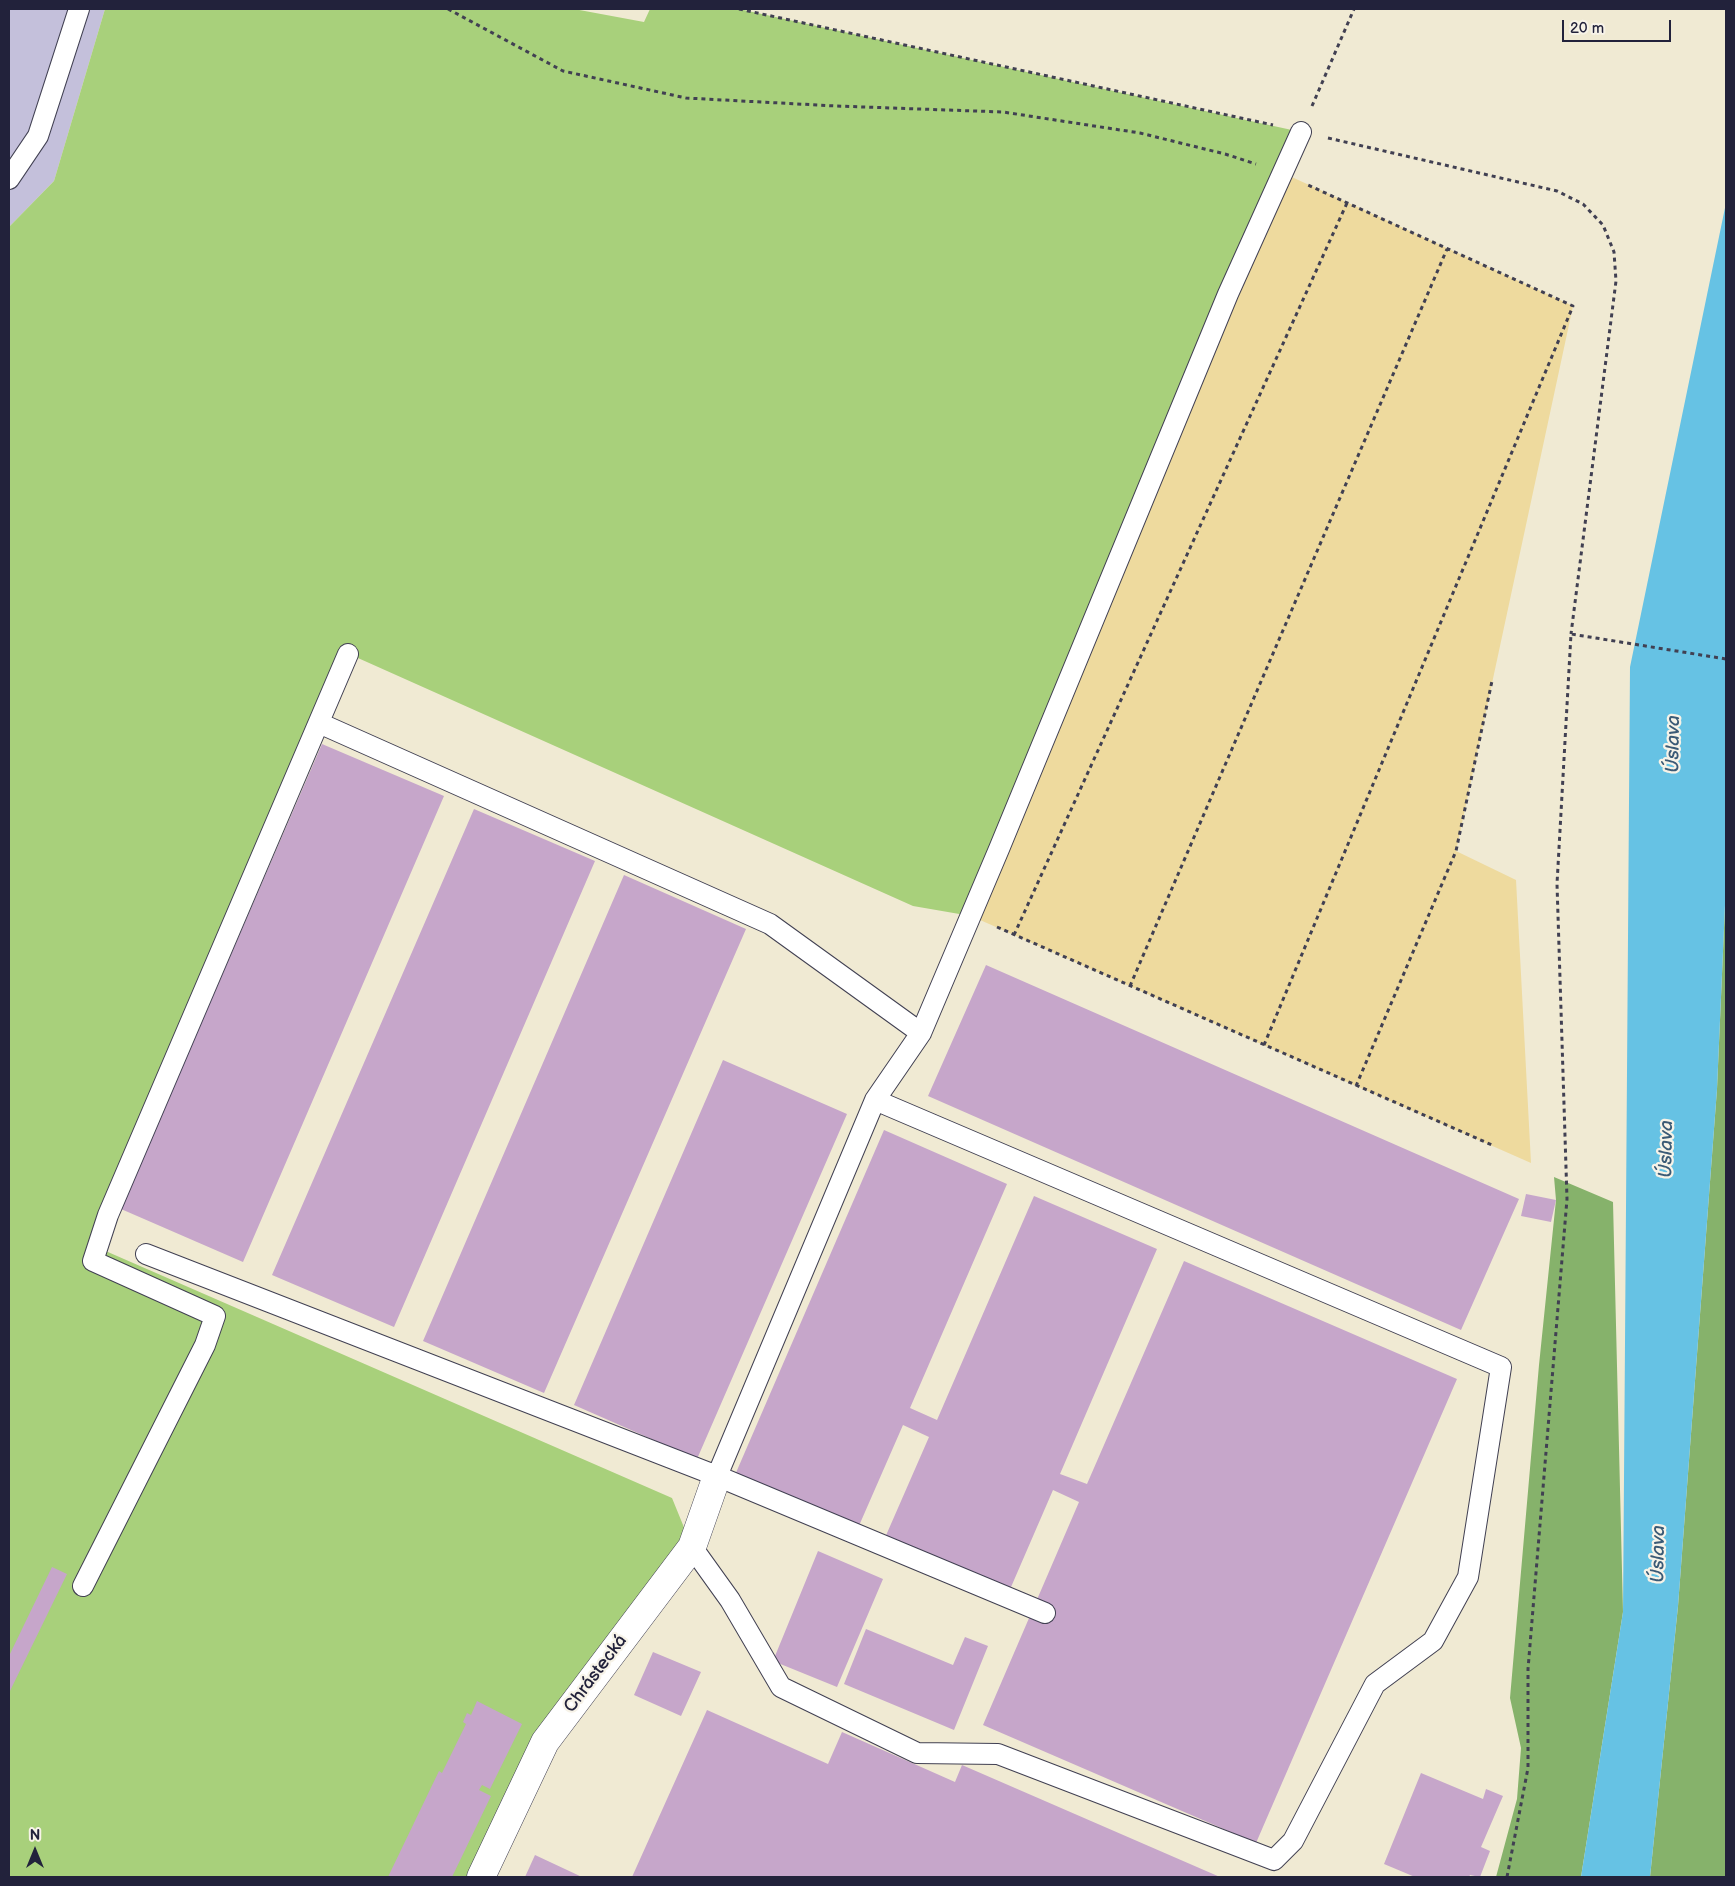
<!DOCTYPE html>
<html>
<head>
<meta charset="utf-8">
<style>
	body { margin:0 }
	#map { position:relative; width:1735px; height:1886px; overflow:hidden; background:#f0ead3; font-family:"Balsamiq Sans",sans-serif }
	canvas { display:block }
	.frame { position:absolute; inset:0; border:10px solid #22223b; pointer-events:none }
	.north { position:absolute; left:10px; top:1826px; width:50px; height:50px; -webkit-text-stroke:4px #f7f3e8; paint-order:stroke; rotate:0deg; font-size:14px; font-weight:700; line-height:20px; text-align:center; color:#22223b }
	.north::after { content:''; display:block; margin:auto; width:18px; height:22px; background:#22223b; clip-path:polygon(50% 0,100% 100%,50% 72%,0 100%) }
	.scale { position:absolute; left:1562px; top:20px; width:109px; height:22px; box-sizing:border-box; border:2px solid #22223b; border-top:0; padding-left:6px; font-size:15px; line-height:18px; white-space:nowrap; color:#22223b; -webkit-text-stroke:4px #f7f3e8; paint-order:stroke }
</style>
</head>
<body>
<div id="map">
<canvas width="1735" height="1886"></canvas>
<div class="frame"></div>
<div class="north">N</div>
<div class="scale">20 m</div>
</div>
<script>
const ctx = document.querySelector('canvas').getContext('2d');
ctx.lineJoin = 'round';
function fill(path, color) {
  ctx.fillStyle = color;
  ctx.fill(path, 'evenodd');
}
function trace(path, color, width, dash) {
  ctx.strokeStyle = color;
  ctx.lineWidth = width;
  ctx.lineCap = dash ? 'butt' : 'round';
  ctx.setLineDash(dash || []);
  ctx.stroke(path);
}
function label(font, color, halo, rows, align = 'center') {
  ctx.font = font + ' "Balsamiq Sans",sans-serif';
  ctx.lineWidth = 4.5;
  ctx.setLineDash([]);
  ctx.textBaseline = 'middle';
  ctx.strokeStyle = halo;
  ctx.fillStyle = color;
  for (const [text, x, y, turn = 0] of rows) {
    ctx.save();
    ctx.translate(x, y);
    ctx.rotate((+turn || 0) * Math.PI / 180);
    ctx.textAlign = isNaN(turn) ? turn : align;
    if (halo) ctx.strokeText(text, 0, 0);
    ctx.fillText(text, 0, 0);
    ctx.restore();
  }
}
const industrial = new Path2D(`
	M9,9h96l-51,172 -45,46z`);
const green = new Path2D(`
	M105,9h469l70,13 6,-13h89l562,123 -330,784 -58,-10 -564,-252 -248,595 571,249 20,49 -147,195 -64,135h-472v-1650l45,-46z`);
const forest = new Path2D(`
	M1726,882v995h-76l28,-271 39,-517z
	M1554,1177l59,25 10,410 -42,265h-85l21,-78 4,-51 -11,-50 29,-333 17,-165z`);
const sand = new Path2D(`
	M1283,173l290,133 -117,545 60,29 15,283 -560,-247z`);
const water = new Path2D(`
	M1726,203v679l-9,207 -39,517 -28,271h-69l42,-265 7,-945z`);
const building = new Path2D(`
	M322,744l122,52 -201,466 -122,-53z
	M474,809l121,52 -201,466 -122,-52z
	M624,875l122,54 -202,464 -121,-52z
	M986,965l533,234 -58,131 -533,-234z
	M723,1060l124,54 -150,345 -123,-54z
	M884,1130l123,54 -97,224 27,12 97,-224 123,53 -97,225 27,10 97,-223 273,118 -201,464 -273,-118 96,-223 -26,-12 -45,104 -124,-54 45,-103 -26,-12 -45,103 -123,-53z
	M1526,1194l30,6 -5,22 -30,-6z
	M818,1551l65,28 -46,108 -64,-26z
	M52,1567l15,7 -58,119v-37z
	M866,1629l87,36 12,-28 23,9 -34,84 -110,-46z
	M653,1652l48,20 -20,44 -47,-21z
	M477,1701l45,23 -32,65 -8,-4 -3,5 12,6 -39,81h-64l51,-106 3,2 24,-49 -3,-2 4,-9 4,2z
	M707,1710l121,54 14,-32 113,50 7,-17 258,112h-588z
	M1421,1773l62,26 3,-10 17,7 -22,51 9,4 -10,26 -10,-2 -1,2h-54l-31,-13z
	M535,1855l47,22h-57z`);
const path = new Path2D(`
	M448,9l115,62 123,27 150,8 167,6 137,21 85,21 31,10
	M739,9l534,116
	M1312,106l42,-97
	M1328,138l229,53 26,13 20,21 11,27 2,29 -45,353
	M997,927l495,218
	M1014,935l333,-732
	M1130,986l317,-737
	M1264,1045l309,-739 -265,-121
	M1356,1086l100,-235 36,-170
	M1507,1877l21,-109v-99l39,-470 -10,-315 14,-250 155,25`);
const lane = new Path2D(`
	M9,179l29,-43 41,-127
	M319,723l451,201 151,109
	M146,1254l571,222 328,137
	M717,1476l158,-376 46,-67 78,-184 229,-555 73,-162
	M692,1547l38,53 51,87 136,66 81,1 276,106 19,-19 82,-157 58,-43 35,-64 33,-210 -626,-267
	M83,1586l122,-241 10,-29 -122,-55 15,-46 240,-561`);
const street = new Path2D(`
	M481,1877l64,-135 147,-195 25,-71`);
const streetNames = [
	["Chrástecká",596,1674,-53]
];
const waterNames = [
	["Úslava",1674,744,-89],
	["Úslava",1667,1149,-89],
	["Úslava",1659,1554,-89]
];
fill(industrial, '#c4c0db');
fill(green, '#a8d07b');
fill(forest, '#86b26b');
fill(sand, '#eeda9e');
fill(water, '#66c2e4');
fill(building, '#c6a6ca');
trace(lane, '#414052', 22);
trace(street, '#414052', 29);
trace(path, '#414052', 3, [4, 4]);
trace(lane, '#fff', 20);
trace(street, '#fff', 28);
label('18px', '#22223b', '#f7f3e8', streetNames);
label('italic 19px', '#3a5a76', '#f7f3e8', waterNames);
</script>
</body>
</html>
